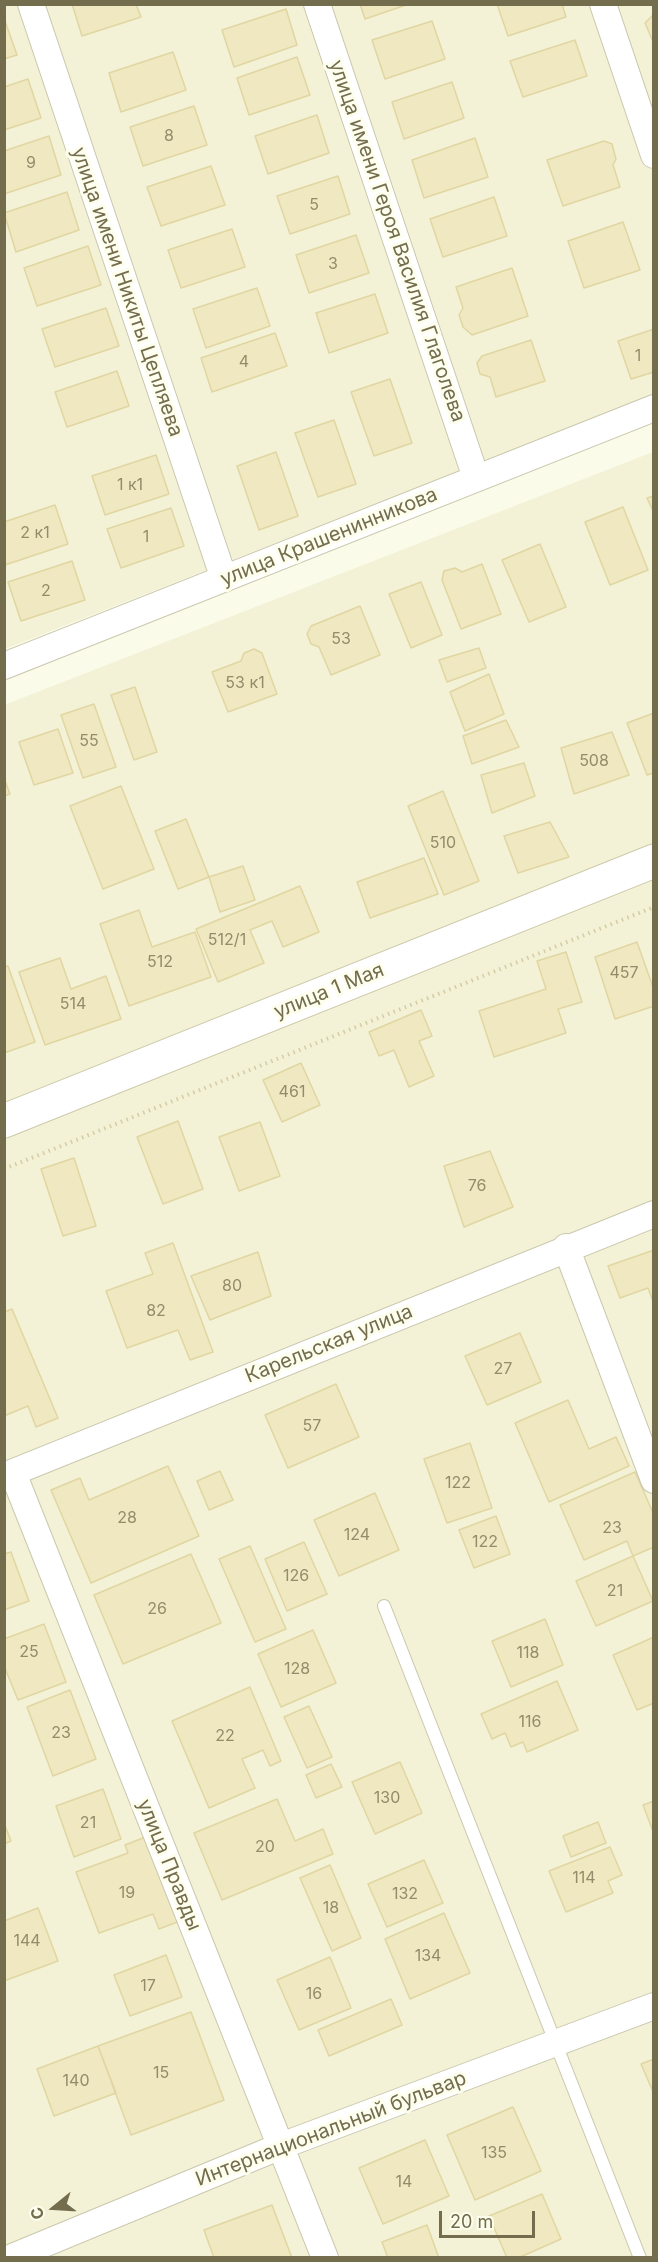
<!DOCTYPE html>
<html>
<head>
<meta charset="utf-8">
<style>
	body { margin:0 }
	#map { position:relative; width:658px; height:2262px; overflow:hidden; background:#fafbe8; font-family:Inter,sans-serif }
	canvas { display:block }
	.frame { position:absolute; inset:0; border:6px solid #746d4d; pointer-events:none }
	.north { position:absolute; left:24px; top:2178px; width:60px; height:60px; -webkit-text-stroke:4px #fdfeee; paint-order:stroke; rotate:252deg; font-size:16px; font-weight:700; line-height:24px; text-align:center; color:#746d4d }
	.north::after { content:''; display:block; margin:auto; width:21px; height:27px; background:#746d4d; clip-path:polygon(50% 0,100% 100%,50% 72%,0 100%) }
	.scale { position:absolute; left:439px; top:2211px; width:96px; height:27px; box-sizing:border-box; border:3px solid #746d4d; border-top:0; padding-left:8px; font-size:18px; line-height:21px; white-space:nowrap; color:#746d4d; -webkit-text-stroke:4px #fdfeee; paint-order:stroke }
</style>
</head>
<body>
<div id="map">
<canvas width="658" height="2262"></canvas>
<div class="frame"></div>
<div class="north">С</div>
<div class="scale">20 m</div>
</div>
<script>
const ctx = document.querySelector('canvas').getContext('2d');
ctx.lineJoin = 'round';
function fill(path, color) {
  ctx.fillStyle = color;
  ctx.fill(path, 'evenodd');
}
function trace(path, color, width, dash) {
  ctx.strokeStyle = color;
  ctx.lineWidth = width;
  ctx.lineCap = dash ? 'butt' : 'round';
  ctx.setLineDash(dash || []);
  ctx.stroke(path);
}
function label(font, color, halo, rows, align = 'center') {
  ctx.font = font + ' Inter,sans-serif';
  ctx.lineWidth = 6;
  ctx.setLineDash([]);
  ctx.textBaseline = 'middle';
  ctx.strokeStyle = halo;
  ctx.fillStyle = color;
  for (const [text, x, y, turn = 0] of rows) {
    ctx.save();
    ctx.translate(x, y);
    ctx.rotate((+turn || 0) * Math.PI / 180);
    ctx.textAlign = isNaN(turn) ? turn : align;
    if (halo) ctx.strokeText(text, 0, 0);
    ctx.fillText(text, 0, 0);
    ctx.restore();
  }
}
const residential = new Path2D(`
	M5,5h648v390l-648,254z
	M653,452v1805h-648l-1,-1552z`);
const building = new Path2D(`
	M72,4h64l5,13 -59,19z
	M360,4h49l-44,15z
	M497,4h65l4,13 -58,19z
	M286,9l11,36 -63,22 -12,-37z
	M654,14v30l-9,-21z
	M4,18l13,37 -13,4z
	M432,21l13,38 -60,20 -13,-39z
	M575,40l12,36 -64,21 -13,-36z
	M173,52l13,38 -65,22 -12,-39z
	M297,57l13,38 -61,20 -12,-37z
	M28,79l13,39 -37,12v-43z
	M452,82l12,36 -60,21 -12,-37z
	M194,106l13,39 -64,21 -13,-39z
	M317,115l12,38 -61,21 -13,-38z
	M49,136l12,39 -57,19v-43z
	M475,138l13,39 -64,21 -12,-38z
	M604,141l8,3 4,15 -3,6 7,22 -57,19 -16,-46z
	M211,166l14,39 -64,21 -14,-39z
	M338,176l12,38 -60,20 -13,-38z
	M67,192l12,38 -63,22 -12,-39z
	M494,197l13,39 -64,21 -13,-38z
	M623,222l17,48 -56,18 -16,-47z
	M232,229l13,38 -64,21 -13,-38z
	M356,235l13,38 -60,20 -13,-38z
	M88,246l13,39 -64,21 -13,-38z
	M512,268l16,48 -56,19 -9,-8 -4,-12 4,-7 -7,-21z
	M257,288l13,38 -64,22 -13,-39z
	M375,294l13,39 -59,20 -13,-40z
	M106,308l13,38 -64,21 -13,-38z
	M654,329v43l-23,7 -13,-38z
	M275,333l12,33 -75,26 -11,-34z
	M531,340l14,41 -49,16 -6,-20 -10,-3 -3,-11 5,-7z
	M117,371l12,35 -62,21 -12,-35z
	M390,379l22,64 -38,13 -23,-64z
	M334,420l22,64 -38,13 -23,-64z
	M276,452l22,64 -39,14 -22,-64z
	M156,455l13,39 -64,21 -13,-39z
	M654,496v17l-7,-15z
	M55,505l13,39 -63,21 -1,-43z
	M623,507l25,63 -38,15 -25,-63z
	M171,508l13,38 -63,22 -14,-39z
	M540,544l26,63 -37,15 -27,-62z
	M72,561l13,39 -64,21 -13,-39z
	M482,564l19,50 -40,15 -19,-49 2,-9 11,-3 7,4z
	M421,582l21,53 -31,13 -22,-54z
	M360,606l20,49 -49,20 -12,-28 -8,-3 -4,-10 4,-8z
	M479,648l7,20 -39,14 -8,-22z
	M254,649l8,4 15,41 -49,18 -16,-40 29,-11 3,-8z
	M489,674l15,40 -39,17 -15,-39z
	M135,687l22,65 -23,8 -23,-65z
	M94,704l22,63 -33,11 -22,-63z
	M654,713v60l-7,2 -20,-52z
	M506,720l13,27 -47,17 -9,-28z
	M58,729l15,44 -39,12 -15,-43z
	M612,732l17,43 -55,19 -13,-46z
	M524,763l11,33 -43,17 -11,-38z
	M4,778l6,16 -6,2z
	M121,786l33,83 -51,20 -33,-83z
	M443,791l36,90 -35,14 -36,-89z
	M186,819l23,58 -31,12 -23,-58z
	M550,822l19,35 -51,16 -14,-37z
	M424,858l14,36 -68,24 -13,-36z
	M243,866l12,34 -35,12 -11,-35z
	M300,886l19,46 -36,15 -11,-26 -22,9 14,33 -46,19 -22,-53z
	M139,910l13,37 43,-15 16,45 -82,29 -29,-82z
	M637,942l17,48v16l-39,13 -20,-62z
	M566,952l16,50 -24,7 8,24 -72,24 -15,-46 67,-22 -9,-28z
	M60,958l11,31 35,-13 15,43 -76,26 -26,-73z
	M8,966l27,76 -31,11v-86z
	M421,1010l11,26 -13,5 15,35 -25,11 -15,-37 -15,6 -10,-24z
	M301,1063l19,42 -38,17 -19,-42z
	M178,1121l25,68 -40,15 -26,-67z
	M260,1122l20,54 -41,15 -20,-54z
	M490,1151l23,56 -49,20 -20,-61z
	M74,1158l22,68 -33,10 -22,-67z
	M173,1243l40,109 -23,8 -12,-30 -51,18 -21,-57 47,-17 -8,-21z
	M654,1250v54l-6,-16 -28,10 -12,-32z
	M258,1252l13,44 -61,24 -19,-44z
	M12,1309l46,109 -22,9 -8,-21 -24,10v-104z
	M520,1333l21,49 -54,23 -22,-49z
	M336,1384l23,53 -71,31 -23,-53z
	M568,1400l21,49 27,-12 13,29 -80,36 -34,-79z
	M470,1443l22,65 -45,15 -23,-64z
	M168,1466l31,70 -108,47 -40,-93 29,-12 9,22z
	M220,1471l13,29 -24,10 -12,-29z
	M635,1472l19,43v32l-21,9 -6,-15 -43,19 -24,-55z
	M375,1493l24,57 -60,26 -25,-56z
	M496,1516l14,38 -36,14 -15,-38z
	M304,1542l23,52 -40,17 -22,-52z
	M250,1546l36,83 -31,13 -36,-83z
	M11,1552l18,49 -25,9v-56z
	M191,1554l30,69 -98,41 -29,-69z
	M633,1556l20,45 -57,25 -20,-45z
	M545,1619l18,46 -52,22 -19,-46z
	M44,1624l22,58 -48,18 -14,-34v-27z
	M313,1630l23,53 -55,24 -23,-53z
	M654,1637v66l-17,7 -24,-55z
	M557,1681l21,49 -51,22 -4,-10 -12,5 -6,-14 -13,6 -11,-25z
	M250,1687l31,74 -11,5 -7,-16 -21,9 13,29 -46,20 -37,-87z
	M70,1690l26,69 -43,17 -26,-69z
	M309,1706l23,51 -25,11 -23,-51z
	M400,1762l22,51 -47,21 -23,-52z
	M331,1764l11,23 -26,11 -10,-23z
	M103,1789l18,50 -47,18 -18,-51z
	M277,1799l18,42 28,-12 10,25 -111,46 -28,-67z
	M654,1801v33l-11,-29z
	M598,1822l8,21 -35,14 -8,-21z
	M4,1823l7,18 -7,3z
	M148,1836l32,85 -21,8 -6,-15 -54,19 -23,-61 52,-19 -3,-8z
	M610,1847l12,28 -14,6 5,12 -47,19 -17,-41z
	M424,1860l19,43 -56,24 -19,-43z
	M330,1865l31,73 -29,13 -32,-73z
	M38,1908l20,53 -54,20v-60z
	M444,1913l26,60 -60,26 -25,-60z
	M166,1955l16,42 -52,19 -16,-41z
	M330,1957l21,51 -52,22 -22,-50z
	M391,1999l11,26 -73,31 -11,-26z
	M191,2012l33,88 -93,35 -33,-89z
	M98,2046l18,47 -62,23 -17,-47z
	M654,2059v35l-13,-30z
	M513,2107l28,64 -66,29 -28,-65z
	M425,2140l24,56 -66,28 -24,-56z
	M542,2194l19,45 -43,19h-11l-18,-42z
	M272,2205l20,53h-78l-10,-28z
	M427,2225l12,33h-51l-6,-16z`);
const path = new Path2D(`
	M4,1169l650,-262`);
const lane = new Path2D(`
	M384,1606l256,652`);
const street = new Path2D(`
	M31,4l193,575
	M317,4l159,474
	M603,4l51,151
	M4,666l650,-258
	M566,1247l88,233
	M13,1473l312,785
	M4,1476l650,-262
	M10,2258l271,-112 373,-140`);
const secondary = new Path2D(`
	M4,1121l650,-260`);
const numberNames = [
	["8",169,136],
	["9",31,163],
	["5",314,205],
	["3",333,264],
	["1",638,356],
	["4",244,362],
	["1 к1",130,485],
	["2 к1",35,533],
	["1",146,537],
	["2",46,591],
	["53",341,639],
	["53 к1",245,683],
	["55",89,741],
	["508",594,761],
	["510",443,843],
	["512/1",227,940],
	["512",160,962],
	["457",624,973],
	["514",73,1004],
	["461",292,1092],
	["76",477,1186],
	["80",232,1286],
	["82",156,1311],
	["27",503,1369],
	["57",312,1426],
	["122",458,1483],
	["28",127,1518],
	["23",612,1528],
	["124",357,1535],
	["122",485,1542],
	["126",296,1576],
	["21",615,1591],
	["26",157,1609],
	["25",29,1652],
	["118",528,1653],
	["128",297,1669],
	["116",530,1722],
	["23",61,1733],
	["22",225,1736],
	["130",387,1798],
	["21",88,1823],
	["20",265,1847],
	["114",584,1878],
	["19",127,1893],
	["132",405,1894],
	["18",331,1908],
	["144",27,1941],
	["134",428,1956],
	["17",148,1986],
	["16",314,1994],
	["15",161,2073],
	["140",76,2081],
	["135",494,2153],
	["14",404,2182]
];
const streetNames = [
	["улица имени Героя Василия Глаголева",397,241,71],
	["улица имени Никиты Цепляева",127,292,71],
	["улица Крашенинникова",329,537,-22],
	["улица 1 Мая",329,991,-22],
	["Карельская улица",329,1344,-22],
	["улица Правды",169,1865,68],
	["Интернациональный бульвар",331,2129,-21]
];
fill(residential, '#f3f2d7');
fill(building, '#efe8c1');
trace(building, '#e1d6a2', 1.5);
trace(lane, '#cac7ac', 14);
trace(street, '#cac7ac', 28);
trace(secondary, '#cecaaa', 35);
trace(path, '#d5cca4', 4, [1.5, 4.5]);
trace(lane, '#fff', 12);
trace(street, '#fff', 26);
trace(secondary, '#fff', 33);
label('16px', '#938c6a', null, numberNames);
label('20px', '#746d4d', '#fdfeee', streetNames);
</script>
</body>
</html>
